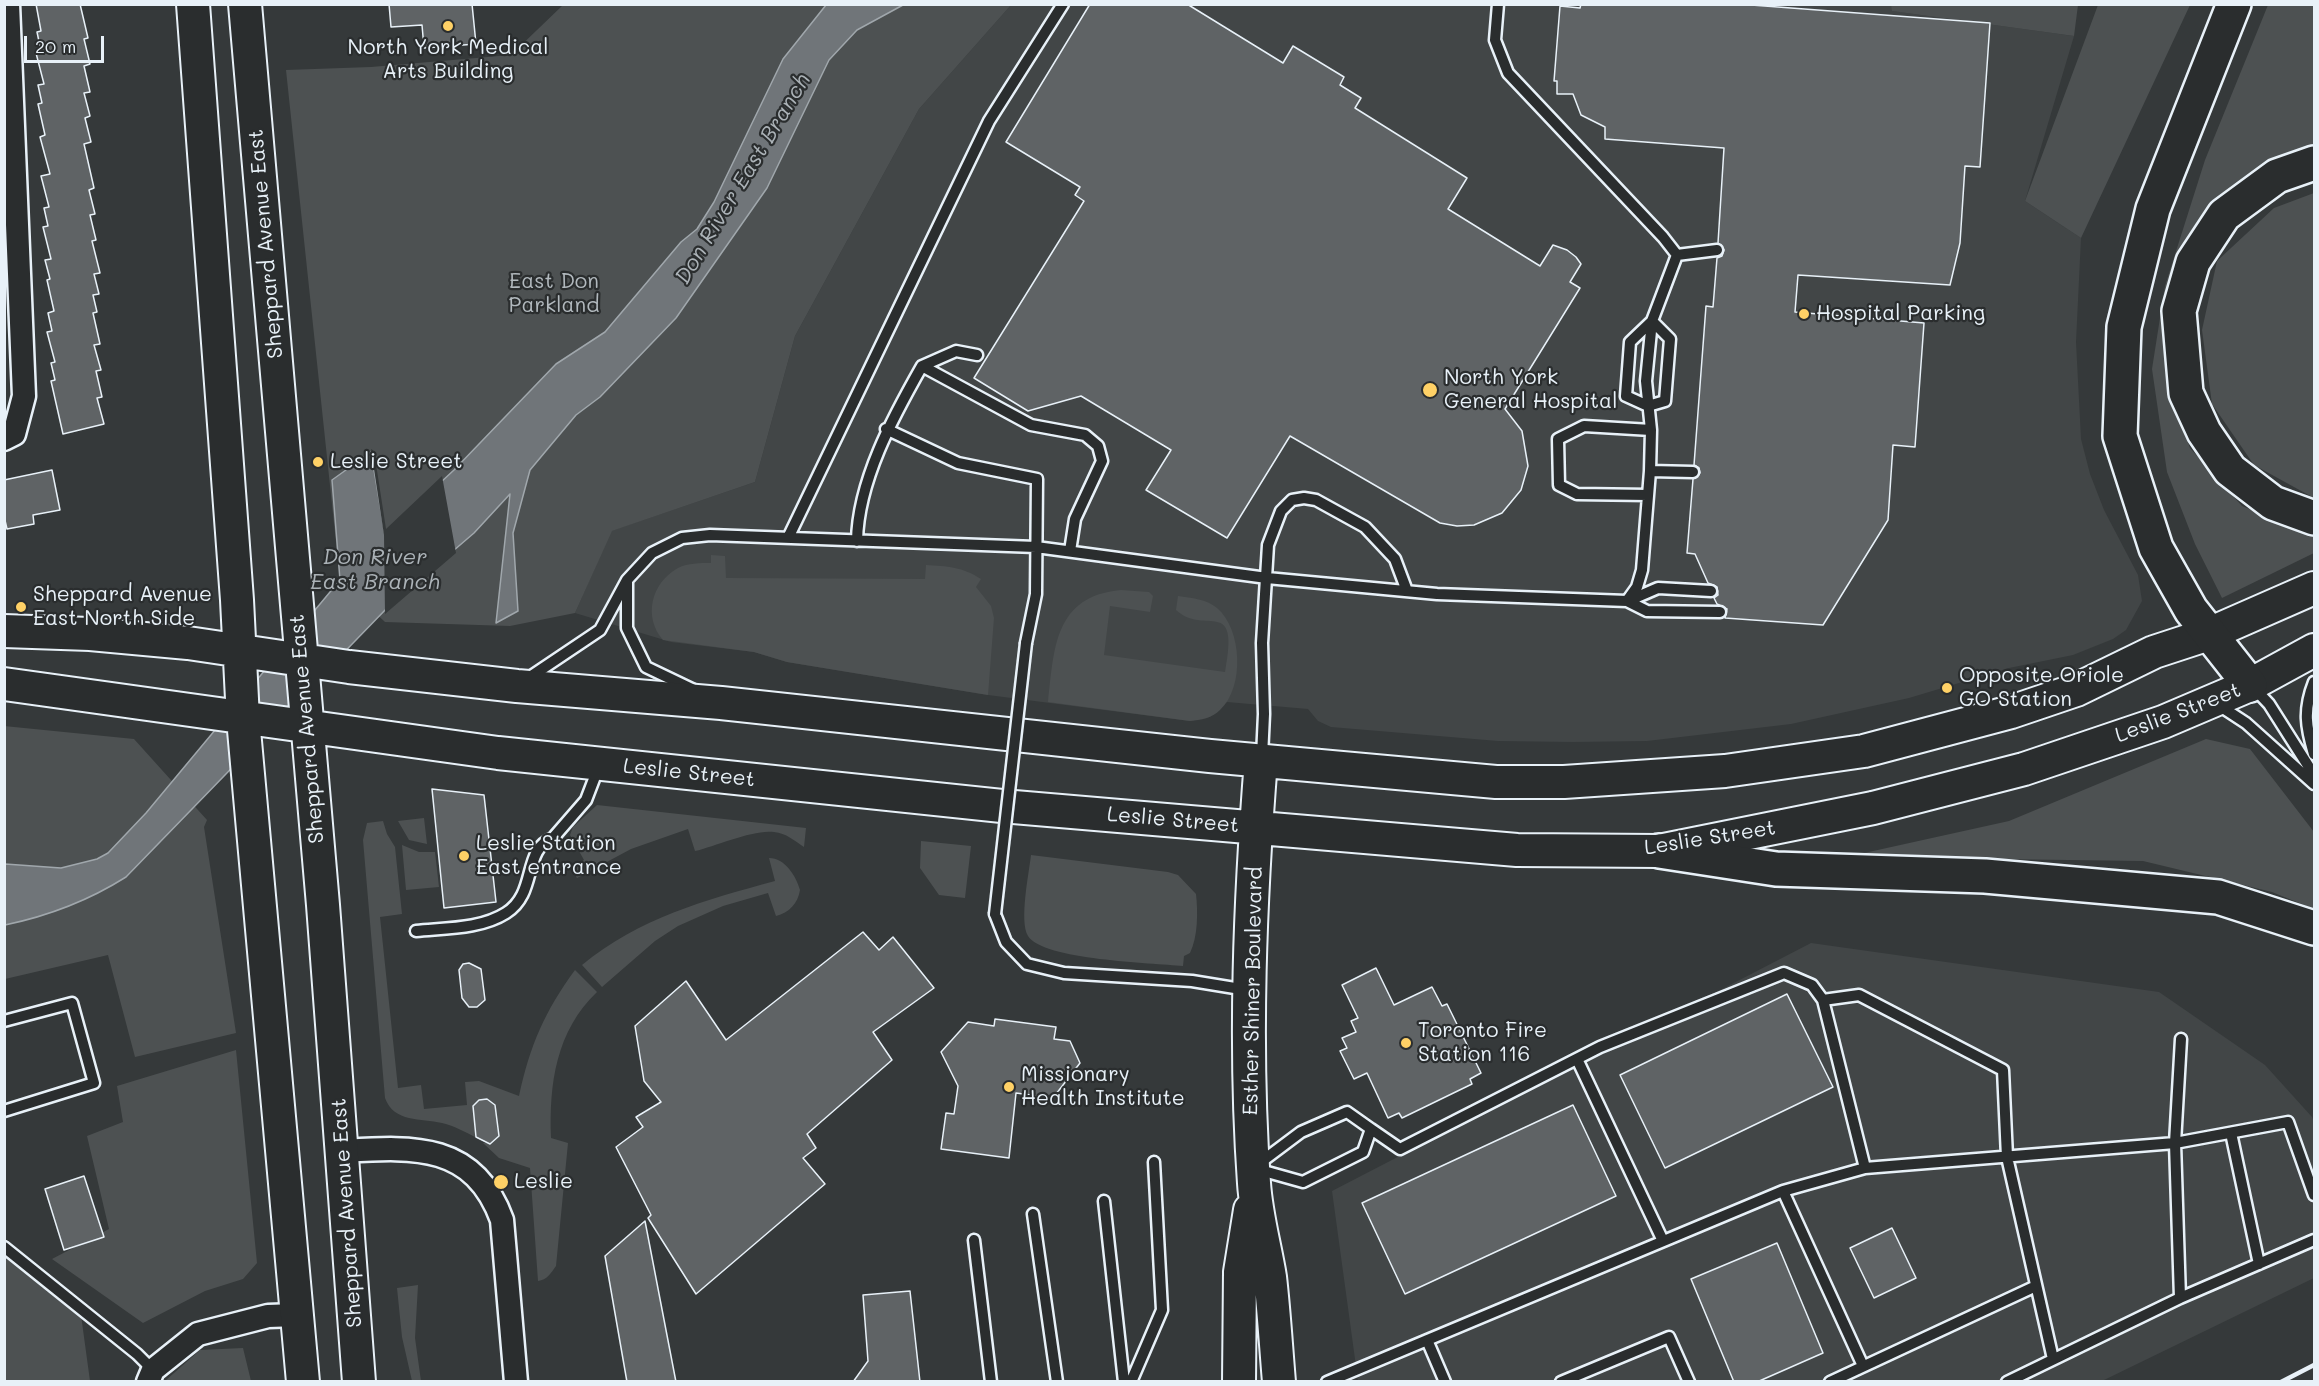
<!DOCTYPE html>
<html>
<head>
<meta charset="utf-8">
<style>
	body { margin:0 }
	#map { position:relative; width:2319px; height:1386px; overflow:hidden; background:#35393a; font-family:Mali,sans-serif }
	canvas { display:block }
	.frame { position:absolute; inset:0; border:6px solid #e8f1f8; pointer-events:none }
	.scale { position:absolute; left:24px; top:36px; width:80px; height:27px; box-sizing:border-box; border:3px solid #e8f1f8; border-top:0; padding-left:8px; font-size:18px; line-height:21px; white-space:nowrap; color:#e8f1f8; -webkit-text-stroke:4px #2a2d2e; paint-order:stroke }
</style>
</head>
<body>
<div id="map">
<canvas width="2319" height="1386"></canvas>
<div class="frame"></div>
<div class="scale">20 m</div>
</div>
<script>
const ctx = document.querySelector('canvas').getContext('2d');
ctx.lineJoin = 'round';
function fill(path, color) {
  ctx.fillStyle = color;
  ctx.fill(path, 'evenodd');
}
function trace(path, color, width, dash) {
  ctx.strokeStyle = color;
  ctx.lineWidth = width;
  ctx.lineCap = dash ? 'butt' : 'round';
  ctx.setLineDash(dash || []);
  ctx.stroke(path);
}
function label(font, color, halo, rows, align = 'center') {
  ctx.font = font + ' Mali,sans-serif';
  ctx.lineWidth = 4.5;
  ctx.setLineDash([]);
  ctx.textBaseline = 'middle';
  ctx.strokeStyle = halo;
  ctx.fillStyle = color;
  for (const [text, x, y, turn = 0] of rows) {
    ctx.save();
    ctx.translate(x, y);
    ctx.rotate((+turn || 0) * Math.PI / 180);
    ctx.textAlign = isNaN(turn) ? turn : align;
    if (halo) ctx.strokeText(text, 0, 0);
    ctx.fillText(text, 0, 0);
    ctx.restore();
  }
}
const built = new Path2D(`
	M1891,4l2,7 181,25 -49,165 56,37 -5,104 5,97 9,35 14,36 34,65 4,26 -16,29 -13,9 -40,16 -64,13 -100,30 -118,26 -144,17 -74,1 -75,-1 -167,-14 -13,-6 -10,-12 -81,-7 -17,15 -20,4 -202,-26 -201,-33 -33,-10 -83,-10 -96,-29 36,-82 144,-49 40,-146 124,-227 92,-104z
	M1811,943l348,49 106,73 47,52 2,5v156l-212,103h-744l-26,-190z`);
const green = new Path2D(`
	M563,5h448l-92,104 -124,227 -40,146 -143,49 -37,82 -65,13 -125,-4 -45,-42 -54,-510 85,-3 140,-12z
	M1891,5h187l-4,31 -182,-25z
	M2098,5h92l-109,233 -56,-37z
	M2268,5h46v149l-33,6 -61,38 -40,72 -13,56v56l23,66 52,58 72,30v17l-92,45 -27,-54 -28,-72 -15,-103 13,-83 40,-126z
	M2314,193v305l-60,-33 -42,-61 -10,-74 15,-69 57,-53z
	M711,555l14,1 1,22 199,1 1,-14c21,1 37,2 55,14l-5,8 15,19 3,12 -6,77 -201,-33 -33,-10 -91,-12c-20,-23 -12,-57 15,-72 10,-5 22,-5 33,-5z
	M1121,590l28,2 4,4 -3,16 -40,-6 -6,49 121,17c15,-78 -20,-35 -49,-62l2,-14c14,2 28,3 39,12 25,21 28,79 3,102 -8,8 -19,10 -30,11l-142,-19c6,-53 6,-106 73,-112z
	M4,726l130,13 73,81 -3,7 32,206 -101,24 -27,-102 -103,24z
	M2206,739l44,10 64,83v77l-42,-17 -129,-31 -297,-4 163,-36z
	M597,805l209,23 -2,19c-9,-6 -18,-14 -30,-15 -20,-3 -58,14 -79,19l-7,-22 -57,20 -54,29 -6,-10 13,-8 -14,-25 3,-8z
	M424,818l3,26 -18,-4 -11,-19z
	M383,821l4,13 8,13 7,67 -22,3 18,171 23,-3 3,24 43,-4 -2,-23 14,-1 40,15c11,-51 26,-85 56,-126l22,22c-41,39 -48,92 -46,146l17,5 -12,123c-5,7 -9,14 -18,15l-8,-113 -31,-10 -16,-15h9l6,-7 -5,-33 -10,-4 -9,6 3,33c-12,-6 -22,-12 -35,-15 -21,-5 -48,0 -57,-25l-22,-258 4,-17z
	M921,841l50,5 -6,52 -26,-3 -19,-27z
	M402,845l17,7h16l4,35 -33,3z
	M1031,855l137,17 10,3 18,19c2,18 2,43 -6,59l-6,3 -1,10c-31,-3 -140,-6 -155,-30 -9,-15 1,-63 3,-81z
	M769,858c16,0 27,18 31,32 -2,13 -11,23 -24,26l-8,-23 -45,13 -45,20 -23,15 -53,46 -20,-22c57,-47 123,-65 193,-84z
	M236,1050l21,213 -14,16 -38,12 -62,32 -91,-64 57,-30 -22,-93 36,-14 -6,-36z
	M4,1243l77,72 9,66h-85z
	M418,1285l-3,53 6,43h-9l-10,-44 -5,-49z
	M243,1348l8,33h-86l35,-31z`);
const water = new Path2D(`
	M826,5h77l-46,25 -28,30 -62,128 -91,130 -76,79 -24,18 -46,55 -17,63 5,78 -22,12 14,-129 -36,39 -85,73 -263,271c-38,24 -78,39 -121,48v-61l56,4 36,-9 11,-6 38,-40 194,-233 -8,-100 39,-28 14,82 69,-64 102,-106 49,-32 76,-90 16,-13 17,-27 69,-143z`);
const pier = new Path2D(`
	M371,449l3,2 12,78 56,-53 14,77 -71,61 -1,-79z`);
const building = new Path2D(`
	M36,4h44l8,34 -4,1 6,25 -6,2 6,26 -6,1 6,23 -5,2 6,24 -7,2 10,44 -5,2 6,24 -5,1 6,25 -4,1 8,32 -6,1 5,20 -6,1 4,17 -4,1 7,31 -6,1 7,25 -5,1 6,26 -5,1 7,26 -41,10 -12,-53 4,-1 -4,-17 4,-1 -8,-30 5,-1 -4,-18 6,-2 -7,-31 3,-1 -5,-19 6,-1 -8,-32 5,-1 -4,-18 5,-1 -8,-31 9,-2 -10,-37 5,-2 -7,-31 4,-1 -4,-18 6,-1 -8,-31 5,-2 -4,-19 4,-1z
	M389,4h83l4,40 -52,4 -2,-23 -31,2z
	M1090,4h97l96,59 10,-17 51,31 -4,8 21,13 -6,10 112,70 -19,31 92,57 13,-21 14,5 9,7 5,7 -11,18 10,6 -75,121 17,22 6,35 -7,24 -19,23 -28,12 -17,1 -17,-3 -150,-87 -63,102 -81,-48 25,-40 -90,-54 -53,15 -54,-33 110,-177 -9,-6 5,-8 -74,-45z
	M1581,4h157l252,19 -10,144 -15,-1 -5,77 -10,42 -152,-10 -3,37 129,11 -9,124 -22,-2 -5,75 -65,105 -98,-7 2,-9 -10,-5 -3,-6 4,-3 -1,-8 -9,-4 -13,-29 -8,-1 6,-74 7,-6 -1,-5 -5,-3 12,-159 7,1 4,-49 5,-2 2,-6 -6,-7 6,-95 -119,-9v-12l-24,-12 -8,-21h-16v-13h-3l6,-75 20,2z
	M52,470l8,40 -27,5 1,9 -27,5 -3,-13v-36z
	M432,789l52,6 12,107 -52,6z
	M863,932l16,18 14,-13 41,51 -61,44 19,28 -85,74 9,14 -13,10 22,26 -129,110 -48,-76 3,-3 -35,-68 27,-20 -7,-10 25,-15 -17,-21 -9,-55 51,-45 40,59z
	M469,963l12,6 4,31 -8,7h-8l-7,-9 -3,-28 4,-6z
	M1376,968l18,37 38,-18 10,19 5,-2 34,69 -11,6 2,5 -70,34 -3,-5 -11,5 -21,-45 -13,6 -14,-28 7,-3 -5,-10 14,-6 -5,-11 7,-3 -16,-33z
	M1787,994l46,93 -168,81 -45,-93z
	M995,1019l61,8 -2,12 16,2 10,22 -27,35 -37,-5 -7,65 -68,-9 5,-36 8,1 4,-28 -17,-34 27,-30 26,4z
	M487,1099l8,6 4,31 -9,8 -14,-7 -3,-31 6,-6z
	M1573,1105l43,91 -211,98 -43,-91z
	M84,1176l20,61 -40,13 -19,-61z
	M645,1221l31,161h-49l-22,-126z
	M1892,1228l24,50 -42,20 -24,-50z
	M1777,1243l46,110 -66,29h-23l-43,-103z
	M910,1291l10,91h-67l15,-21 -5,-66z`);
const lane = new Path2D(`
	M1677,255l40,-5
	M1652,321l18,18 -5,62 -17,5 -22,-10 4,-54z
	M922,366l34,-15 21,4
	M886,429l72,34 79,16 -1,115 -10,49
	M1650,471l43,1
	M1648,495l-71,-1 -18,-9 -1,-46 26,-13 67,4
	M788,538l201,-417 74,-117
	M857,541c1,-60 36,-124 65,-175l109,59 54,10 13,11 4,15 -27,58 -5,32
	M627,581v47l19,39 48,23
	M1627,601l20,10 73,1
	M1628,601l30,-13 53,3
	M527,679l73,-49 27,-50 25,-27 30,-15 28,-3 326,12 231,31 170,16 190,7 10,-14 5,-17 8,-99 1,-41 -5,-49 6,-60 25,-66 -14,-18 -155,-164 -13,-33 3,-36
	M2314,682c-11,28 -8,45 0,72
	M2253,687l16,17 45,71
	M2217,704l29,19 68,61
	M1262,757l2,-43 -2,-71 6,-98 13,-34 11,-11 12,-2 12,2 49,27 30,32 12,32
	M995,914l11,28 21,22 37,9 128,8 55,9
	M416,931c30,-3 65,-2 90,-18 32,-20 16,-64 47,-75l33,-38 13,-34
	M1823,1000l36,-5 144,75 4,87 46,202
	M4,1021l68,-18 22,80 -90,28
	M2181,1039l-6,104 5,155 134,-58
	M1577,1059l86,182
	M1347,1112l24,17 -8,23 -60,30 -50,-14 48,-36z
	M2231,1133l28,131
	M1865,1168l310,-25 113,-21 26,73
	M1783,1191l80,175
	M1104,1201l20,181
	M1033,1214l24,168
	M974,1240l17,142
	M4,1247l133,107 16,16
	M1427,1340l18,42
	M1131,1382l31,-72 -8,-148
	M1327,1382l456,-191 82,-23 -42,-168 -11,-15 -28,-12 -184,74 -200,102 -29,-20
	M1561,1382l108,-45 20,45
	M1830,1382l206,-96
	M2007,1382l173,-84`);
const street = new Path2D(`
	M4,439l10,-5 10,-38 -16,-392
	M343,1151c69,-4 131,-9 159,69l14,162
	M148,1382l5,-12 45,-36 70,-18 29,-1`);
const secondary = new Path2D(`
	M193,4l44,596 6,119 60,663
	M245,4l78,901 36,477
	M4,631l86,3 98,9 161,24 168,19 204,17 489,53 286,26h68l161,-11 139,-20 147,-39 65,-22 78,-38 55,-18 105,-46
	M4,684l494,69 504,53 515,44 142,1 214,-43 151,-39 139,-47 87,-37 64,-35
	M1261,760c-11,140 -17,283 -7,423 2,32 11,63 16,94 4,35 6,70 9,105
	M1239,1382l1,-110 10,-62`);
const highway = new Path2D(`
	M2234,4l-81,205 -29,118 -4,109 36,112 35,62 59,75
	M2314,163l-37,13 -53,39 -31,47 -14,49 7,82 18,39 26,38 43,33 41,15
	M1659,851l117,18 209,7 233,21 96,31`);
const rail = new Path2D(`
	M2281,1382l33,-17`);
const laneBridge = new Path2D(`
	M995,914l31,-271`);
const markers = [
	[448,26,6,"#ffd166"],
	[1804,314,6,"#ffd166"],
	[1430,390,8,"#ffd166"],
	[318,462,6,"#ffd166"],
	[21,607,6,"#ffd166"],
	[1947,688,6,"#ffd166"],
	[464,856,6,"#ffd166"],
	[1406,1043,6,"#ffd166"],
	[1009,1087,6,"#ffd166"],
	[501,1182,8,"#ffd166"]
];
const poiNames = [
	["North York Medical",448,48,"center"],
	["Arts Building",448,72,"center"],
	["Hospital Parking",1816,314],
	["North York",1444,378],
	["General Hospital",1444,402],
	["Leslie Street",330,462],
	["Sheppard Avenue",33,595],
	["East North Side",33,619],
	["Opposite Oriole",1959,676],
	["GO Station",1959,700],
	["Leslie Station",476,844],
	["East entrance",476,868],
	["Toronto Fire",1418,1031],
	["Station 116",1418,1055],
	["Missionary",1021,1075],
	["Health Institute",1021,1099],
	["Leslie",514,1182]
];
const streetNames = [
	["Sheppard Avenue East",266,244,-95],
	["Leslie Street",2178,713,-21],
	["Sheppard Avenue East",307,729,-95],
	["Leslie Street",689,773,6],
	["Leslie Street",1173,820,5],
	["Leslie Street",1710,838,-9],
	["Esther Shiner Boulevard",1253,991,-89],
	["Sheppard Avenue East",347,1213,-94]
];
const parkNames = [
	["East Don",554,282],
	["Parkland",554,306]
];
const waterNames = [
	["Don River East Branch",743,179,-59],
	["Don River",375,557],
	["East Branch",375,582]
];
fill(built, '#424647');
fill(green, '#4d5152');
fill(water, '#707579');
trace(water, '#a0a7ac', 1.5);
fill(pier, '#35393a');
fill(building, '#5f6365');
trace(building, '#e8f1f8', 1.5);
trace(lane, '#e8f1f8', 15);
trace(street, '#e8f1f8', 27);
trace(secondary, '#e8f1f8', 36);
trace(highway, '#e8f1f8', 38);
trace(lane, '#2a2d2e', 10);
trace(street, '#2a2d2e', 22);
trace(secondary, '#2a2d2e', 32);
trace(highway, '#2a2d2e', 33);
trace(rail, '#e8f1f8', 4.5);
trace(laneBridge, '#e8f1f8', 15, []);
trace(laneBridge, '#2a2d2e', 10);
for (const [x, y, r, color] of markers) {
  const dot = new Path2D();
  dot.arc(x, y, r, 0, 2 * Math.PI);
  ctx.fillStyle = color;
  ctx.fill(dot);
  trace(dot, '#2a2d2e', 2);
}
label('21px', '#e8f1f8', '#2a2d2e', poiNames, 'left');
label('21px', '#e8f1f8', '#2a2d2e', streetNames);
label('21px', '#b2b9be', '#2a2d2e', parkNames);
label('italic 22px', '#acb3b8', '#2a2d2e', waterNames);
</script>
</body>
</html>
